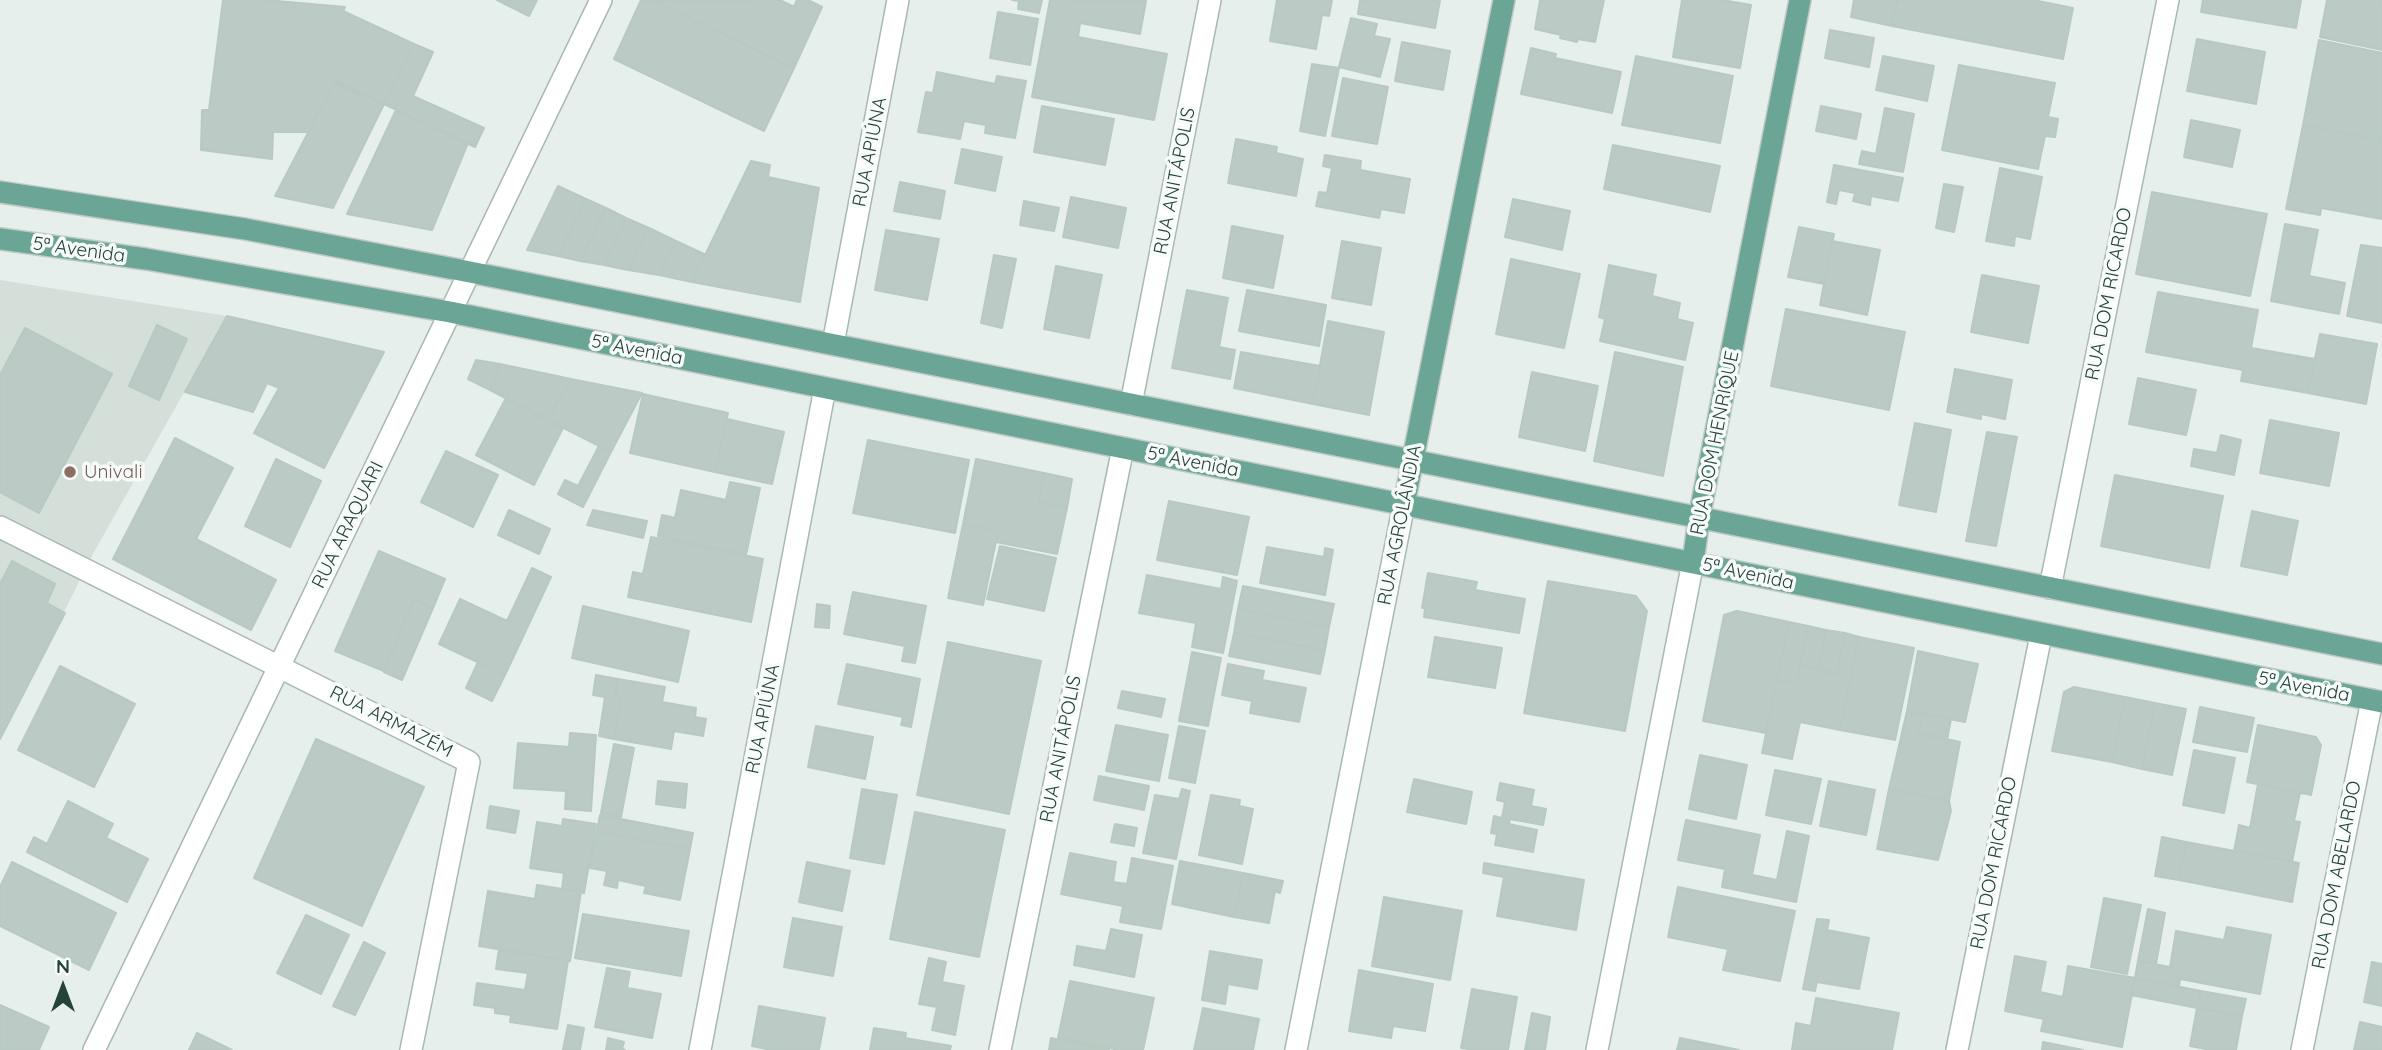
<!DOCTYPE html>
<html>
<head>
<meta charset="utf-8">
<style>
	body { margin:0 }
	#map { position:relative; width:2382px; height:1050px; overflow:hidden; background:#e6efeb; font-family:Quicksand,sans-serif }
	canvas { display:block }
	.north { position:absolute; left:28px; top:952px; width:70px; height:70px; -webkit-text-stroke:5px #f7fbf9; paint-order:stroke; rotate:0deg; font-size:19px; font-weight:700; line-height:28px; text-align:center; color:#24423a }
	.north::after { content:''; display:block; margin:auto; width:24px; height:32px; background:#24423a; clip-path:polygon(50% 0,100% 100%,50% 72%,0 100%) }
</style>
</head>
<body>
<div id="map">
<canvas width="2382" height="1050"></canvas>
<div class="north">N</div>
</div>
<script>
const ctx = document.querySelector('canvas').getContext('2d');
ctx.lineJoin = 'round';
function fill(path, color) {
  ctx.fillStyle = color;
  ctx.fill(path, 'evenodd');
}
function trace(path, color, width, dash) {
  ctx.strokeStyle = color;
  ctx.lineWidth = width;
  ctx.lineCap = dash ? 'butt' : 'round';
  ctx.setLineDash(dash || []);
  ctx.stroke(path);
}
function label(font, color, halo, rows, align = 'center') {
  ctx.font = font + ' Quicksand,sans-serif';
  ctx.lineWidth = 7;
  ctx.setLineDash([]);
  ctx.textBaseline = 'middle';
  ctx.strokeStyle = halo;
  ctx.fillStyle = color;
  for (const [text, x, y, turn = 0] of rows) {
    ctx.save();
    ctx.translate(x, y);
    ctx.rotate((+turn || 0) * Math.PI / 180);
    ctx.textAlign = isNaN(turn) ? turn : align;
    if (halo) ctx.strokeText(text, 0, 0);
    ctx.fillText(text, 0, 0);
    ctx.restore();
  }
}
const built = new Path2D(`
	M0,280l227,36 -133,236 -94,187z`);
const building = new Path2D(`
	M223,0h43l79,7 -2,4 71,33 -30,60 -49,-23 -26,51h-36l-1,27 -71,-9 1,-40h7z
	M497,0h40l-8,16z
	M641,0h11l142,68 -30,63 -150,-72z
	M780,0l14,7 3,-7h11l14,7 -28,61 -140,-67z
	M1012,0h30l-3,13 -21,-4 1,-8z
	M1050,0l96,1 -6,33 -60,-11 -2,14 89,17 -13,66 -122,-23z
	M1277,0h55l-3,16 -7,-1 -6,34 -46,-8z
	M1360,0h80l-5,28 -77,-14z
	M1540,0h64l-9,42 -17,-3 -1,3 -17,-4 1,-3 -26,-6z
	M1682,0h40l29,5 -11,63 -67,-11z
	M1854,0h43l-5,26 -41,-9z
	M1897,0h136l40,8 -10,51 -171,-33z
	M2203,0h98l-5,28 -95,-16z
	M2327,0h55v50l-62,-13z
	M998,12l40,7 -8,46 -40,-7z
	M1351,18l26,6 -3,12 16,3 -10,38 -41,-10z
	M1830,30l44,8 -5,29 -44,-9z
	M2197,39l68,13 -9,52 -69,-13z
	M2319,40l63,13v88l-79,-16z
	M1402,42l48,9 -7,39 -48,-9z
	M414,44l19,8 -20,44 71,32 -9,19 -91,-43z
	M1531,48l25,6 -1,4 66,14 -9,41 -91,-19z
	M1636,56l97,20 -13,67 -98,-18z
	M1883,56l51,10 -7,35 -51,-11z
	M1312,64l27,4 -14,68 -25,-5z
	M1959,65l96,18 -7,34 10,2 -3,18 -10,-1 -7,33 -96,-19z
	M937,72l58,12 2,-8 29,5 -11,57 -30,-5 1,-8 -22,-4 -4,18 -42,-7 8,-40 7,1z
	M1343,78l45,9 -11,57 -45,-8z
	M334,83l50,21 -51,104 -58,-12z
	M1042,106l72,13 -9,46 -71,-13z
	M1821,106l40,8 -5,25 -40,-8z
	M1885,108l29,6 -11,58 -44,-8 3,-13 14,3z
	M396,110l72,33 -36,87 -85,-16z
	M2191,120l49,10 -8,37 -48,-10z
	M2303,125l79,16v78l-61,-11 -1,7 -34,-6z
	M1236,139l41,8 -1,6 27,6 -7,37 -68,-13z
	M1613,145l107,21 -10,46 -106,-23z
	M962,149l40,8 -7,34 -40,-8z
	M1325,155l36,6 -1,9 50,9 -6,34 -23,-4 -2,9 -63,-12 3,-14 8,1 5,-25 -9,-2z
	M751,161l19,4 -2,12 51,11 -19,114 -108,-20z
	M1834,165l69,13 -5,23 -27,-5 -1,9 -17,-4 2,-8 -16,-3 -3,14 -9,-2z
	M2000,168l42,9 -12,62 -15,-3 -1,10 -28,-5z
	M900,182l45,9 -5,28 -46,-8z
	M1944,184l19,3 -9,45 -18,-4z
	M558,186l28,13 -28,57 -31,-6z
	M2152,192l115,22 -17,82 -114,-22z
	M1071,197l55,11 -8,40 -55,-11z
	M586,199l20,9 -26,53 -22,-5z
	M1513,199l57,12 -8,39 -57,-13z
	M1024,201l35,7 -5,23 -34,-6z
	M606,208l20,10 -22,47 -24,-4z
	M626,218l23,10 -21,42 -24,-5z
	M2285,224l33,6 -9,46 36,7 -6,31 -68,-13z
	M1232,226l51,10 -10,52 -50,-10z
	M1799,227l35,7 -10,50 -36,-7z
	M649,228l27,13 -17,34 -31,-5z
	M886,230l53,9 -12,61 -52,-10z
	M676,241l28,13 -12,28 -33,-7z
	M1342,241l39,7 -10,57 -39,-7z
	M1832,241l48,9 -13,65 -47,-10z
	M2361,245l21,3v75l-35,-7z
	M994,255l22,4 -14,69 -21,-5z
	M1511,259l69,15 -16,74 -68,-14z
	M1609,265l47,10 -4,21 28,7 -3,16 16,4 -8,37 -85,-19 5,-22 -6,-2z
	M1056,266l46,9 -13,63 -45,-9z
	M1982,275l57,11 -11,57 -57,-11z
	M1187,290l41,8 -9,49 16,3 -5,29 -58,-11z
	M1247,290l79,15 -7,41 -80,-15z
	M2158,292l100,18 -7,38 64,11 -7,34 -67,-12 2,-11 -97,-18z
	M1786,309l119,23 -16,78 -118,-24z
	M227,316l157,36 -60,116 -70,-35 25,-45 -12,-5 -14,29 -68,-20z
	M1328,321l56,11 -15,83 -56,-11z
	M157,325l30,14 -28,61 -30,-14z
	M25,328l87,46 -73,139 -39,-21v-117z
	M2320,334l57,10 -11,60 -58,-11z
	M1241,352l79,14 -7,38 -79,-16z
	M1615,352l68,15 -20,109 -69,-15z
	M476,360l24,4 -10,26 -22,-11z
	M500,364l71,15 -23,41 -58,-30z
	M1955,369l57,11 -7,39 -24,-5v5l-34,-7z
	M1532,372l66,14 -13,65 -66,-14z
	M2138,378l58,12 -10,45 -57,-11z
	M571,379l71,14 -31,59 -63,-32z
	M643,394l85,19 -13,59 -85,-19z
	M506,398l57,30 -29,57 -58,-30z
	M727,419l57,13 -12,52 -57,-12z
	M2270,420l69,13 -10,53 -69,-13z
	M1915,423l36,7 -15,82 -37,-7z
	M1987,432l30,5 -21,109 -30,-5z
	M2221,435l20,5 -7,35 -43,-9 3,-17 23,4z
	M175,438l58,30 -37,71 80,41 -25,50 -138,-71z
	M868,440l101,20 -14,73 -102,-20z
	M599,446l12,6 -28,55 -25,-13 7,-14 13,6z
	M446,451l52,24 -25,52 -52,-25z
	M276,459l45,22 -31,66 -45,-21z
	M976,459l68,14 -6,29 29,6 -10,46 -61,-12 2,-11 -35,-7z
	M1044,473l28,6 -5,29 -29,-6z
	M2115,475l108,21 -14,72 -108,-22z
	M730,482l30,6 -14,67 -88,-19 4,-21 13,3 6,-28 45,10z
	M1169,501l80,16 -12,58 -80,-15z
	M509,510l41,19 -11,25 -41,-19z
	M593,510l54,11 -4,17 -56,-13z
	M2252,511l46,10 -11,54 -46,-9z
	M963,524l35,7 -15,74 -35,-7z
	M651,537l112,22 -12,63 -123,-25 5,-25 10,2z
	M1000,546l56,12 -12,53 -57,-12z
	M1267,547l57,10 1,-9 8,2 -8,45 -65,-12z
	M379,551l66,28 -12,29 -19,-9 -30,72 -49,-20z
	M12,561l43,23 -8,19 18,10 -65,126v-155z
	M532,568l19,9 -46,98 -66,-31 21,-45 47,22z
	M1428,573l49,9 -2,8 50,9 -6,34 -95,-16 1,-9h-3z
	M1147,575l74,14 2,-12 14,4 -14,72 -31,-6 4,-24 -57,-10z
	M1548,581l88,15 11,15 -22,120 -101,-18z
	M1243,586l91,18 -5,23 -91,-18z
	M853,592l73,14 -11,57 -13,-2 3,-15 -61,-12z
	M414,599l19,9 -31,72 -18,-8z
	M817,604l13,2 -1,22 -14,-1z
	M583,606l106,25 -11,51 -106,-24z
	M1238,609l91,18 -4,23 -91,-17z
	M1737,611l52,11 -23,111 -63,-12 21,-106z
	M1789,622l19,4 -12,58 -19,-4z
	M1808,626l18,4 -8,40 -18,-4z
	M1826,630l19,3 -8,41 -19,-4z
	M1234,633l91,17 -5,24 -91,-18z
	M1845,633l14,4 -19,93 -40,-8 -8,37 -30,-6 15,-73 19,4 4,-18 37,8z
	M1435,637l67,11 -7,40 -67,-11z
	M1859,637l55,11 -19,92 -55,-10z
	M948,642l93,19 -32,153 -92,-19z
	M1918,651l60,13 -13,58 -58,-11z
	M1192,652l29,6 -13,68 -29,-5z
	M478,662l27,13 -13,26 -26,-13z
	M847,664l73,15 -9,48 -10,-2 2,-8 -65,-13z
	M1228,664l36,7 -2,9 44,8 -7,34 -49,-9 2,-12 -30,-6z
	M60,666l75,38 -41,83 -76,-37z
	M596,675l22,4 -3,20 6,1 -7,39 -15,-3 6,-39 -12,-2z
	M618,679l47,8 -3,15 34,6 -1,9 11,2 -3,17 -29,-5 -3,18 -57,-10 7,-39 -6,-1z
	M2074,687l51,10 -13,65 -60,-11 12,-59z
	M1122,691l43,8 -4,18 -43,-9z
	M2125,697l30,6 -13,66 -30,-7z
	M2155,703l31,6 -14,66 -30,-6z
	M2200,707l54,11 -7,34 -54,-10z
	M1907,711l16,2 -5,20 42,9 -11,59 -60,-12z
	M1923,713l28,6 -4,21 -29,-7z
	M1116,725l52,10 -9,46 -53,-10z
	M2258,725l58,12 5,8 -10,50 -64,-13z
	M816,726l57,11 -8,42 -57,-12z
	M1179,726l26,5 -10,52 -26,-5z
	M570,733l26,2 -5,76 -26,-2 1,-18 -52,-3 4,-45 51,4z
	M316,739l108,48 -62,139 -108,-48z
	M614,744l20,4 -13,69 -20,-4z
	M2194,750l41,8 -11,55 -41,-8z
	M1700,755l47,10 -11,54 -47,-10z
	M1775,770l46,9 -10,45 -45,-9z
	M1099,776l50,10 -5,24 -50,-10z
	M1414,779l58,13 -6,32 -59,-12z
	M658,781l29,3 -2,24 -29,-4z
	M1829,781l46,9 -9,45 -46,-9z
	M1500,783l34,7 -3,16 15,3 -3,16 -33,-6 -1,5 28,6 -4,22 -38,-7 2,-11 -6,-1 3,-17 8,2 3,-16 -8,-2z
	M2258,784l42,9 -6,28 6,1 -8,40 -58,-11 5,-26 11,3z
	M862,789l35,6 -13,69 -34,-6z
	M1182,789l8,2 -14,68 -33,-6 12,-58 24,4z
	M1889,789l60,12 2,10 -13,49 -61,-11z
	M1211,795l29,5 -1,6 14,3 -11,55 -43,-9z
	M68,801l45,23 -7,14 42,21 -21,43 -100,-50 7,-15 13,7z
	M490,806l29,5 -4,22 -28,-5z
	M915,812l90,18 -26,127 -89,-18z
	M600,815l93,18 -3,16 -93,-18z
	M563,819l33,5 -12,69 -22,-4 2,-16 -34,-5 7,-46 25,4z
	M1686,820l74,15 -8,40 25,5 10,-49 22,5 -13,66 -74,-15 3,-18 -47,-9z
	M1115,824l22,4 -3,18 -23,-4z
	M597,831l93,18 -10,51 -36,-7 2,-7 -28,-6 -1,8 -13,-3 3,-14 -17,-3z
	M2162,837l24,5 -7,38 -24,-4z
	M2186,842l113,21 -7,39 -113,-22z
	M1070,853l46,9 -3,20 14,2 5,-26 41,8 -12,63 -41,-7 3,-16 -62,-12z
	M1180,861l63,12 -9,44 -62,-13z
	M12,862l104,51 -27,57 -89,-44v-39z
	M807,862l43,9 -8,40 -43,-9z
	M1484,863l100,17 -8,50 -79,-14 7,-39 -21,-4z
	M1243,873l40,8 -3,12 -5,-2 -6,32 -35,-6z
	M537,885l44,7 -11,69 -91,-15 9,-55 47,8z
	M1678,887l117,24 -15,70 -57,-11 5,-21 -60,-12z
	M1384,897l78,14 -12,69 -78,-14z
	M2104,898l37,7 -14,69 -36,-7z
	M2148,909l17,4 -9,51 -18,-3z
	M583,914l106,17 -8,45 -106,-18z
	M306,915l43,20 -28,59 -44,-21z
	M793,918l49,9 -9,49 -49,-9z
	M1817,919l12,1 -2,10 42,8 -10,51 -42,-7 -2,9 -12,-2z
	M2227,927l44,8 -11,59 -80,-15 -1,7 -44,-8 3,-17 32,6 6,-36 48,9z
	M1111,929l31,6 -8,42 -60,-12 3,-19 29,5z
	M364,942l21,11 -30,62 -22,-9z
	M499,949l69,12 -11,68 -47,-7 1,-7 -16,-2v-5l-21,-3 3,-22 48,7 3,-17 -32,-4z
	M1210,951l52,9 -5,29 -29,-5 -3,20 -23,-4z
	M2015,956l31,6 -6,30 23,5 5,-31 67,12 -13,69 -81,-16 3,-12 -39,-8z
	M929,958l17,4 -4,20 22,4 -9,49 -23,-5 5,-23 -18,-3z
	M2372,962l10,2v42l-18,-4z
	M607,968l23,4 -3,16 34,6 -9,44 -57,-11z
	M1359,970l74,14 -8,47 -32,-5 -2,12 -42,-7z
	M2135,978l66,13 -4,17 -66,-13z
	M1070,981l84,17 -11,52h-24l-61,-12z
	M1472,989l45,8 -9,53h-33l-14,-2z
	M2201,991l45,8 -4,17 -45,-8z
	M1816,998l83,15 -7,37h-100l4,-27 15,3z
	M0,1005l49,22 -10,23h-39z
	M759,1006l66,12 -6,32h-47l-20,-4z
	M1203,1008l56,11 -6,31h-59z
	M2197,1008l45,8 -6,34h-25l-21,-4z
	M1532,1013l18,4 -5,33h-20z
	M2360,1022l22,5v23h-28z
	M568,1025l16,3 -4,22h-17z
	M874,1028l32,5 -1,5 46,8 -1,4h-80z
	M197,1033l35,17h-43z
	M608,1038l16,4 -2,7 3,1h-19z
	M1051,1038l58,12h-60z
	M1680,1038l59,12h-62z
	M2043,1042l40,8h-41z`);
const minor = new Path2D(`
	M833,344l65,-344
	M1131,404l79,-404
	M0,527l469,235 -58,288
	M2050,588l118,-588
	M94,1050l507,-1050
	M700,1050l125,-662
	M1000,1050l123,-602
	M1296,1050l108,-546
	M1597,1050l96,-488
	M1957,1050l84,-415
	M2302,1050l70,-350`);
const major = new Path2D(`
	M0,192l245,37 225,43 1912,382
	M0,239l146,20 304,53 1932,390
	M1404,504l100,-504
	M1693,562l6,-44 101,-518`);
const markers = [
	[70,472,7,"#8d6e63"]
];
const streetNames = [
	["RUA APIÚNA",870,152,-79],
	["RUA ANITÁPOLIS",1175,181,-79],
	["5ª Avenida",79,250,8],
	["RUA DOM RICARDO",2109,294,-79],
	["5ª Avenida",637,350,11],
	["RUA DOM HENRIQUE",1715,443,-79],
	["5ª Avenida",1193,462,11],
	["RUA ARAQUARI",348,525,-64],
	["RUA AGROLÂNDIA",1400,525,-79],
	["5ª Avenida",1748,574,12],
	["5ª Avenida",2304,687,11],
	["RUA APIÚNA",763,719,-79],
	["RUA ARMAZÉM",391,722,27],
	["RUA ANITÁPOLIS",1061,749,-79],
	["RUA DOM RICARDO",1994,863,-79],
	["RUA DOM ABELARDO",2337,875,-79]
];
const educationNames = [
	["Univali",84,472]
];
fill(built, '#d4dfda');
fill(building, '#bbcac4');
trace(building, '#b8c9c2', 2);
trace(minor, '#a8b8b2', 24);
trace(major, '#c2cac8', 24);
trace(minor, '#fff', 21);
trace(major, '#6aa596', 21);
for (const [x, y, r, color] of markers) {
  const dot = new Path2D();
  dot.arc(x, y, r, 0, 2 * Math.PI);
  ctx.fillStyle = color;
  ctx.fill(dot);
  trace(dot, '#f7fbf9', 2.5);
}
label('19px', '#24423a', '#f7fbf9', streetNames);
label('19px', '#785e54', '#f7fbf9', educationNames, 'left');
</script>
</body>
</html>
